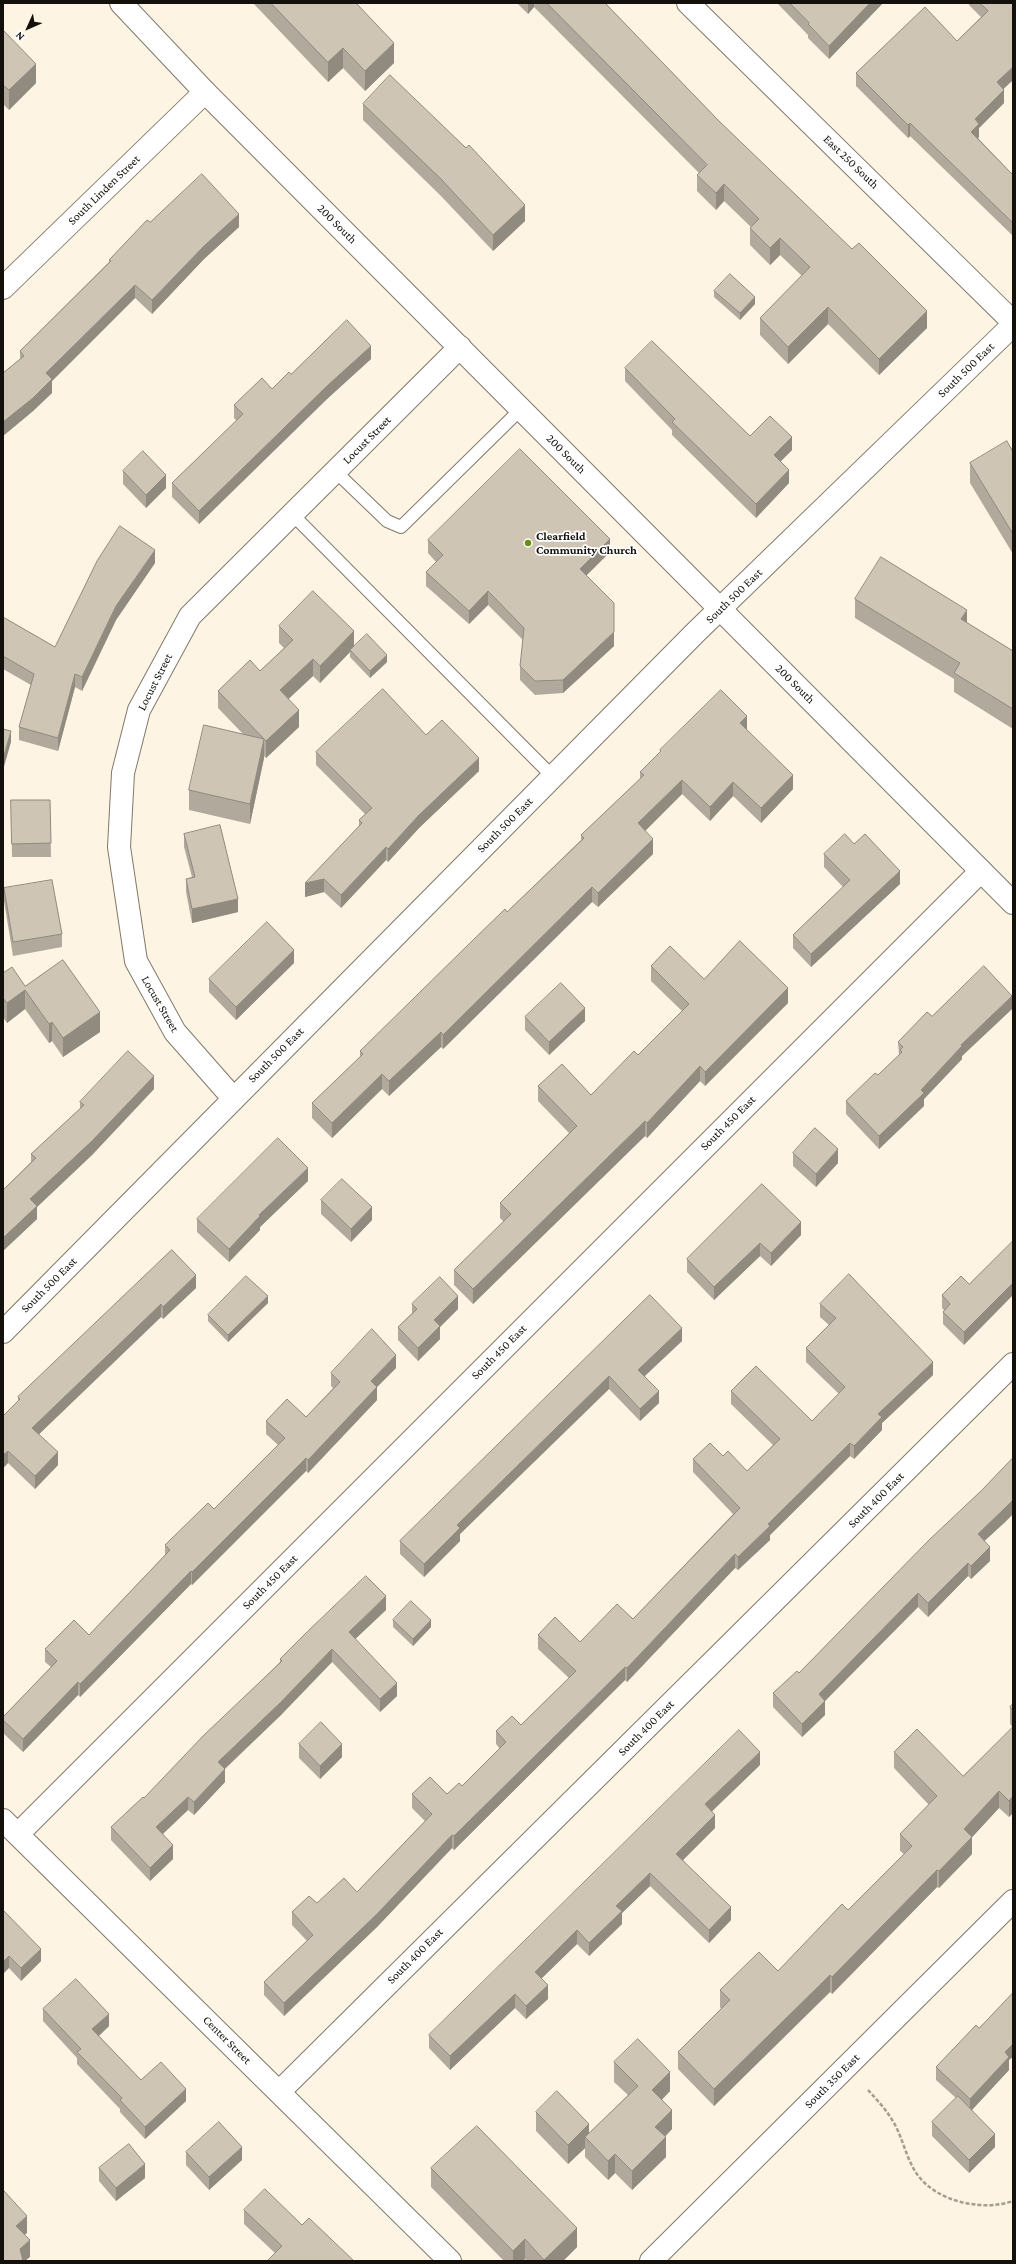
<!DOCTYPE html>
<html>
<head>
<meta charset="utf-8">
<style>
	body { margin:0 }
	#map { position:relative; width:1016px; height:2264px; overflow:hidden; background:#fdf4e3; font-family:"Crimson Pro",serif }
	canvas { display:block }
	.frame { position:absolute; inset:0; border:4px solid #14110c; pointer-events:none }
	.north { position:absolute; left:8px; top:8px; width:40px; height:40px; -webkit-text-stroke:3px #fff; paint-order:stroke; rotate:225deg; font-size:11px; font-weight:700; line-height:16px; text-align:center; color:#14110c }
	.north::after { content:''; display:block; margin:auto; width:14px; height:18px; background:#14110c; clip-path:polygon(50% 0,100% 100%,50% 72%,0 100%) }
</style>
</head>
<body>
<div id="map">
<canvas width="1016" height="2264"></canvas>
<div class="frame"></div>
<div class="north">N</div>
</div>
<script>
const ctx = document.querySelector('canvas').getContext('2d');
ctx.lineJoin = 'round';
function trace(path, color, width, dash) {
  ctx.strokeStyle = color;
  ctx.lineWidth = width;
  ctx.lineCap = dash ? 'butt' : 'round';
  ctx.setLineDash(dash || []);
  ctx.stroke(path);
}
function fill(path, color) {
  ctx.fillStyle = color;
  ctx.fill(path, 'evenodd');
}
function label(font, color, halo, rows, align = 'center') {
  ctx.font = font + ' "Crimson Pro",serif';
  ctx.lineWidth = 3.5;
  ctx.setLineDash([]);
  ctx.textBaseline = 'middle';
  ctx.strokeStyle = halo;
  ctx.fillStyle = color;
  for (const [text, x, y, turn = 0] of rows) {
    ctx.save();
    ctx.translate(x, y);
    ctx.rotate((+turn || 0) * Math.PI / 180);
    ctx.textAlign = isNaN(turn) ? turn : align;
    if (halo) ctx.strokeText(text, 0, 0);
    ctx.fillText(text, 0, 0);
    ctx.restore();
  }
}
const path = new Path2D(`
	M868,2090c11,12 23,25 30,41 7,16 11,34 22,47 21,25 64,33 93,23`);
const service = new Path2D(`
	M335,471l52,50 14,6 120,-118
	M292,514l261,263`);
const minor = new Path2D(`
	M688,3l325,319
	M3,288l202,-196
	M233,1098l-58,-66 -39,-71 -17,-114 4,-74 16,-63 51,-94 270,-269
	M3,1332l693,-700 317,-307
	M3,1820l447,441
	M18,1834l963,-963
	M279,2092l734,-728
	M651,2261l362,-360`);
const tertiary = new Path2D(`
	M121,3l84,89 808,811`);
const wall = new Path2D(`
	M253,3h103l38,60 -29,28 -22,-23 -15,14z
	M517,3h88l113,117 209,208 -48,47 -51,-51 -40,40 -28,-29v-17l42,-42 -22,-21 -10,10 -20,-20v-17l1,-1 -27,-26 -8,9 -19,-19v-16l2,-2 -165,-166 -6,7z
	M777,3h106l-54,56 -21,-21v-3z
	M969,3h44v77l-10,9 1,14 -25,25v9l-1,1 35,37v61l-103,-100 -2,2 -52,-52v-13l101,-32 24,-24 -12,-12z
	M3,30l33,53 -27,27 -6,-6z
	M363,104l162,117 -32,30 -52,-55 -78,-76z
	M150,222l89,5 -35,32 -52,55 -17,-16 -83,83v12l-19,18 -30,25v-63l17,-14v-8l89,-89v-2z
	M714,291l41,13 -15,16 -26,-23z
	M371,359l-44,40 -128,125 -27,-27v-14l65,-62 -3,-3v-13l38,-16 19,-15z
	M625,368l125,68 42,14 -11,11 8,22 -33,35 -84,-83v-5l-47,-49z
	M1013,452v102l-43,-71v-20z
	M123,471l43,17 -20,20 -23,-24z
	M428,540l182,12 -24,23 28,71 -51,47 -28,2 -15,-15v-14l3,-26 -35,-35 -19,19 -43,-38v-14l10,-10 -8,-9z
	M155,563l-39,57 -34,71 -7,-4 -17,64 -39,-11v-13l12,-42 -28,-16v-52l52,30z
	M855,599l112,24 46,28v78l-59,-37v-13l-99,-61z
	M279,626l75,20 33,16 -17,16 -20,-21v-5l-30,31 -7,-7 -25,23 11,28 -33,31 -2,-2v2l-14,66 -61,-14v-20l54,-56 -25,-26v-17l42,-20 24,-23 -5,-5z
	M747,730l46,59 -32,34 -28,-27 -23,25 -28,-27 -37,37 8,23 -55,53 -6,-5 -149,147 -2,-2 -52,49 -7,-7 -50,49 -20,-20v-15l48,-46v-6l147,-139 74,-72v-5l59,-56v-7l20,-20v-2z
	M426,735l53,36 -60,57 -31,34 -2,-2 -45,48 -17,-16 -19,5 54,-71v-6l6,-6 -49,-49v-13z
	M11,800h39l1,57h-39z
	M184,834l54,78 -46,11 -6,-31v-13l6,-2 -8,-30z
	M854,844l46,40 -89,83 -18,-19v-13l50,-48 -19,-20v-13z
	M4,888l58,46v13l-49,9 -9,-55z
	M294,963l-58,57 -27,-28v-13z
	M651,966l53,13 84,24 -83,83 -5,-5 -53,57 -2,-2 -172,168 -19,-19v-15l50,-48 -4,-4v-15l69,-70 -31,-32v-15l53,9 47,-40 44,-44 -31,-30z
	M3,973l22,13 75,46 -37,25 -11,-16 -3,2 -24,-34 -18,14 -4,-6z
	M1012,1009l-50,47v3l-38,40v7l-45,43 -33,-35v-13l32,-26 21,-20 -1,-13 34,-26z
	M525,1017l60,4 -36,34 -24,-25z
	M154,1089l-62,66 -55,52v12l-34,32v-61l28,-28v-8l49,-45v-7z
	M793,1153l45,10 -22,24 -23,-21z
	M308,1181l-48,46v3l-31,32 -32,-30v-13z
	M762,1184l39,51 -30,31 -11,-10 -46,44 -27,-28v-13z
	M321,1200l51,20 -21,22 -30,-28z
	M172,1250l24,38 -33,31 -2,-2 -122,117 19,31 -23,24 -27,-26 -5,5 15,-67v-4z
	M969,1284l-5,61 -21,-21v-12l1,-2 -2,-2v-13z
	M650,1295l32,46 -37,35 14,27 -19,18 -31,-32 -149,145v7l-36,36 -24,-23v-13z
	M268,1303l-40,39 -20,-21v-6z
	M412,1304l46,5 -18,18v12l-22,22 -20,-21v-13l14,-14z
	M820,1304l113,71 -51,48v7l-28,29 -4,-3 -80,79v5l-32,30 -3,-2 -108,114 -2,-2 -171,170 -2,-2 -75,79 -93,89 -20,-21v-13l43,-41 -15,-16v-13l25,-9 40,-11 68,-71 -13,-13v-14h35l15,-8 38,-37 -4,-5v-13l25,-6 48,-47 -31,-29v-14l42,7 53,-23 100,-105 -40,-42v-13l30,-3 24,15 26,-26 -42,-41v-13l81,30 27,-27 -33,-32v-14l23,-23 -9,-8z
	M396,1368l-19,19v13l-69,73 -2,-2 -114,114 -1,-1 -111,113 -2,-2 -55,57 -20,-19v-16l48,-50 -6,-5v-13l44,-14 76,-80v-10l49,-36 64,-64 -12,-11v-13l40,-4 27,-29 -2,-2v-13z
	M1013,1458v56l-9,9 -20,18 6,20 -19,18 -3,-3 -40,41 -10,-10 -93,94v14l-23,22 -29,-30v-14l26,-20 182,-182z
	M386,1610l-31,29 42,57 -17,16 -48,-50 -52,54 -55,53v13l-31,33 -6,-5 -25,24 10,25 -23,22 -39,-41v-13l33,-29 136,-136v-3z
	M393,1620l38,7 -18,19 -20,-19z
	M1013,1704v109l-4,4 -10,-9 -27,29v17l-33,34 -2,-1 -105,107 -2,-2 -116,114 -36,-37v-17l43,-43 -1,-2v-17l58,-19 70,-61 56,-56 -4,-3v-17l29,-29 -35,-37v-16l69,24 50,-48 -3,-4v-17z
	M299,1744l43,13 -22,22 -21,-21z
	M760,1765l-48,46 3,17 -32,32 48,60 -22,23 -59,-57 -28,27v11l-33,32 -12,-12 -36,34 7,21 -22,20 -11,-11 -65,62 -21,-22v-13z
	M3,1910l38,51 -20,20 -12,-13z
	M43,2009l66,17 -10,10 42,44 45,21 -41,38 -25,-27v-3l-43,-45v-6l-34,-37z
	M1009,2060v10l-37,40 23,37 -26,26 -37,-37v-14l24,-24 -20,-18v-13z
	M614,2062l56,29 -8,9 10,29 -7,8 1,20 -34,33 -17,-17 -7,7 -23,-23v-9l-17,16 -32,-33v-19l53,22 39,-39 -14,-13z
	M186,2152l56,8 -33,30 -23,-25z
	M99,2168l46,10 -29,23 -17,-20z
	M431,2168l146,79 -14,14h-36l-2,-2 -3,2h-18l-73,-74z
	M244,2210l58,15 -27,28 -31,-29z`);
const shadedWall = new Path2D(`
	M528,3h6v4l-6,7z
	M870,3h13l-54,56v-13z
	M394,43v20l-29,28v-20z
	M343,48v20l-15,14v-20z
	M36,64v19l-27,27v-20z
	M1013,67v13l-16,15v-13z
	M1004,90v13l-25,25v9l-8,8v-13l4,-13z
	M910,123v13l-2,2v-13z
	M724,184v17l-8,9v-17z
	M525,205v16l-32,30v-16z
	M239,214v13l-35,32 -52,55v-14l52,-54z
	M780,238v17l-10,10v-17z
	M135,285v13l-83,83v12l-19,18 -30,25v-14l43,-49z
	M755,297v7l-15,16v-7z
	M828,307v17l-40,40v-17z
	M927,311v17l-48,47v-16z
	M371,346v13l-44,40 -128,125v-13l128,-125z
	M792,437v13l-18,18v-13z
	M789,470v13l-33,35v-14z
	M166,475v13l-20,20v-13z
	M610,539v13l-30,30v-13z
	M155,550v13l-39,57 -34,71v-14l34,-71z
	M488,591v14l-19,19v-13z
	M967,610v19l-6,-10z
	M354,631v16l-4,3v2l-30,31v-17z
	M614,632v14l-51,47v-13z
	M387,655v7l-17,16v-7z
	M313,659v17l-33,31v-17z
	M75,674v13l-17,64v-13z
	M299,710v17l-33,31v-17z
	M747,716v15l-7,-8z
	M11,731v11l-8,28v-11z
	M264,739v19l-14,66v-20z
	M479,758v13l-60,57 -31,34v-13l31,-34z
	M793,775v14l-32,34v-15z
	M682,780v14l-44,44v-15z
	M733,782v14l-23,25v-14z
	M653,839v15l-55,53v-14z
	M386,847v13l-45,48v-13z
	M900,871v13l-89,83v-13z
	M324,879v13l-19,5v-14z
	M592,887v15l-149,147v-14z
	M238,899v13l-46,11v-14z
	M294,950v13l-58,57v-13z
	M788,988v15l-83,83v-14z
	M25,990v19l-18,14v-20z
	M1012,996v13l-50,47v3l-38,40v7l-45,43v-13l82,-91z
	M585,1008v13l-36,34v-13z
	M100,1012v20l-37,25v-19z
	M52,1022v19l-3,2v-19z
	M441,1032v15l-52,49v-15z
	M700,1066v15l-53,57v-15z
	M382,1074v15l-50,49v-15z
	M154,1076v13l-62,66 -55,52v12l-34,32v-13l27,-39z
	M645,1121v15l-172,168v-15z
	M838,1149v14l-22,24v-13z
	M308,1168v13l-48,46v3l-31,32v-13l30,-34z
	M372,1207v13l-21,22v-13z
	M801,1222v13l-30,31v-13z
	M760,1243v13l-46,44v-13z
	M196,1275v13l-33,31v-12z
	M1013,1283v12l-49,50v-13z
	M268,1296v7l-40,39v-7z
	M458,1296v13l-18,18v12l-22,22v-13l16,-28z
	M161,1304v13l-129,124v-13z
	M682,1328v13l-44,41v-12z
	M396,1355v13l-19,19v13l-69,73v-13l63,-79z
	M933,1362v13l-51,48v7l-28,29v-13l24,-32z
	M609,1376v13l-149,145v7l-36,36v-13l33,-39z
	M659,1391v12l-19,18v-12z
	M850,1443v13l-80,79v5l-32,30v-13l30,-33z
	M8,1451v12l-5,5v-13z
	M58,1452v13l-23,24v-13z
	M306,1458v13l-114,114v-13z
	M1013,1500v14l-9,9 -26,24v-13z
	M990,1547v14l-19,18v-13z
	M735,1554v14l-108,114v-14z
	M968,1563v13l-40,41v-14z
	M191,1571v13l-111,113v-13z
	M918,1593v14l-99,100v-13z
	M386,1596v14l-37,35v-13z
	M431,1620v7l-18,19v-7z
	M332,1649v13l-52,54 -62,59v-13z
	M625,1667v13l-171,170v-14z
	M78,1682v13l-55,57v-13z
	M397,1683v13l-17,16v-13z
	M825,1701v14l-23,22v-13z
	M342,1744v13l-22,22v-13z
	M760,1752v13l-55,53v-14z
	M225,1769v13l-31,33v-13z
	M999,1791v17l-35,38v-17z
	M1013,1796v17l-4,4v-16z
	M188,1797v13l-32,30v-13z
	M715,1815v13l-39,39v-13z
	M452,1835v13l-75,79 -93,89v-13z
	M972,1837v17l-33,34v-17z
	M173,1845v14l-23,22v-13z
	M937,1870v17l-105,107v-17z
	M650,1873v13l-28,27v11l-33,32v-13l27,-37z
	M731,1907v13l-22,23v-13z
	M577,1930v14l-42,41v-13z
	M41,1949v12l-20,20v-13z
	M9,1956v12l-6,6v-12z
	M830,1975v17l-116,114v-17z
	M548,1985v14l-22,20v-13z
	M515,1994v14l-65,62v-14z
	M109,2014v12l-17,16v-13z
	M1013,2044v13l-4,3v10l-39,42v-13l35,-47z
	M670,2072v19l-18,18v-19z
	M186,2089v12l-41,38v-12z
	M672,2110v19l-17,17v-19z
	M589,2124v18l-4,-5v11l-17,16v-19z
	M995,2134v13l-26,26v-13z
	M666,2137v20l-34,33v-19z
	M242,2147v13l-33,30v-13z
	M615,2154v19l-7,7v-19z
	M145,2164v14l-29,23v-13z
	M27,2216v17l-11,9v-16z
	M577,2228v19l-14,14h-19v-1z
	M525,2239v20l-3,2h-9v-10z
	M30,2240v17l-5,4h-5v-12z`);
const building = new Path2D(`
	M271,3h85l38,40 -29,28 -22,-23 -15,14z
	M547,3h58l113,117 134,129 7,-6 68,68 -48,48 -51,-52 -40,40 -28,-29 50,-51 -30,-29 -10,10 -20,-20 9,-9 -35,-35 -8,9 -19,-18 10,-10z
	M790,3h80l-41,43 -21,-22 1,-1z
	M980,3h33v64l-16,15 7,8 -29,29 4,5 -8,8 42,43v48l-103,-100 -2,2 -52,-52 69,-66 32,34 31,-30z
	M3,30l33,34 -27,26 -6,-5z
	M390,75l76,73 3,-3 56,60 -32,30 -52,-56 -78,-75z
	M202,174l37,40 -35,32 -52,54 -17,-15 -89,88 6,6 -19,19 -30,24v-49l21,-17 -4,-5 91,-90 -2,-1 38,-40 3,2z
	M730,274l25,23 -15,16 -26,-22z
	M347,320l24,26 -44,40 -128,125 -27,-28 71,-69 -9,-9 28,-27 10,11 17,-17 2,2z
	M652,341l98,95 20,-20 22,21 -18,18 15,15 -33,34 -84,-82 3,-3 -50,-51z
	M1007,441l6,11v82l-43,-71z
	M520,449l90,90 -30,30 34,34v29l-51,48 -28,1 -15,-15 4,-38 -36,-37 -19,20 -43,-39 17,-17 -15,-15z
	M143,451l23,24 -20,20 -23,-24z
	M120,526l35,24 -39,56 -34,71 -7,-3 -17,64 -39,-11 15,-53 -31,-18v-39l52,30 42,-86z
	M881,557l86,53 -6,9 52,32v58l-59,-36 6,-10 -105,-64z
	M313,591l41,40 -34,35 -7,-7 -33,31 19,20 -33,31 -48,-50 32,-31 10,11 33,-31 -14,-14z
	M367,634l20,21 -17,16 -20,-21z
	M383,689l43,46 16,-15 37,38 -60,57 -31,34 -2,-2 -45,48 -17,-16 -19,4 57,-60 -3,-3 13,-12 -56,-56z
	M721,690l26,26 -7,7 53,52 -32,33 -28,-26 -23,25 -28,-27 -44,43 15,16 -55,54 -6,-6 -149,148 -2,-3 -52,49 -7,-7 -50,49 -20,-20 51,-49 -3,-3 111,-109 34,-33 2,3 77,-74 -3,-3 63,-60 -4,-3 21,-21 -1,-1z
	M204,725l60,14 -14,65 -61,-14z
	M3,729l8,2 -8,28z
	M11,800h39l1,43 -39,1z
	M220,825l18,74 -46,10 -6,-30 9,-2 -11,-43z
	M845,834l9,10 11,-10 35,37 -89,83 -18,-19 57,-55 -26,-26z
	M52,880l10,54 -49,8 -9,-54z
	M267,922l27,28 -58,57 -27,-28z
	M740,941l48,47 -83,84 -5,-6 -53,57 -2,-2 -172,168 -19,-19 57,-56 -11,-11 77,-77 -39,-40 24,-22 29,31 43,-44 4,4 51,-51 -38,-38 19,-20 34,33z
	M63,960l37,52 -37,26 -11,-16 -3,2 -24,-34 -18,13 -4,-5v-25l9,-6 13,19z
	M984,966l28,30 -51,49 1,1 -41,44 3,3 -45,43 -33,-35 29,-28 3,2 24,-23 -2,-2 3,-3 -5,-5 29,-30 5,4z
	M561,983l24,25 -36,34 -24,-25z
	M128,1051l26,25 -62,65 -62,58 7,7 -34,32v-48l33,-32 -5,-4 53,-49 -4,-3z
	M815,1128l23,21 -22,25 -23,-21z
	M278,1138l30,30 -49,47 1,1 -31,33 -32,-30z
	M342,1179l30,28 -21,22 -30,-29z
	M762,1184l39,38 -30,31 -11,-10 -46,44 -27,-28z
	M1013,1241v42l-49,49 -21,-20 7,-8 -8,-9 19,-19 8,8z
	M172,1250l24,25 -33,32 -2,-3 -129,124 26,24 -23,24 -27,-25 -5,4v-39l17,-17 -2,-2z
	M849,1274l84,88 -55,52 4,3 -28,29 -4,-3 -82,81 2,2 -32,31 -3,-3 -108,114 -2,-1 -171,169 -2,-1 -75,79 -93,89 -20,-21 49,-47 -21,-23 17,-16 8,7 27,-25 13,14 75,-78 -20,-20 18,-17 17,17 12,-11 3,3 44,-44 -10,-11 16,-15 9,9 55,-54 -38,-36 17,-18 25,25 37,-38 16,15 107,-111 -47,-49 17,-16 13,13 5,-5 19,20 33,-32 -49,-48 25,-25 56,55 33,-34 -39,-39 30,-30 -16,-14z
	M246,1276l22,20 -40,39 -20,-20z
	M440,1277l18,19 -24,24 6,6 -22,22 -20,-21 19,-18 -5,-5z
	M650,1295l32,33 -44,42 21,21 -19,18 -31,-33 -152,149 3,3 -36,36 -24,-23z
	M372,1329l24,26 -25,26 6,6 -69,73 -2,-2 -114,114 -1,-1 -111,113 -2,-2 -55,57 -20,-19v-3l54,-56 -12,-12 29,-29 15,15 81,-85 -5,-5 43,-42 6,6 71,-71 -19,-17 21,-22 19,18 34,-35 -9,-9z
	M1013,1458v42l-9,9 -26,25 12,13 -19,19 -3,-3 -40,40 -10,-10 -99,101 6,7 -23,23 -29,-31 24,-22 2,2 131,-134 51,-48z
	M366,1576l20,20 -37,36 48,51 -17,16 -48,-50 -52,54 -62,59 7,7 -31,33 -6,-5 -32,30 17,18 -23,23 -39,-41 32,-30 1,1 60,-63 78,-74 -2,-2 27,-27z
	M411,1601l20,19 -18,19 -20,-19z
	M1013,1704v7l-3,-4z
	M321,1722l21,22 -22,22 -21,-22z
	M1013,1727v69l-4,5 -10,-10 -35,38 8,8 -33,34 -2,-1 -105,107 -2,-2 -116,114 -36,-37 52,-52 -10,-10 39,-38 19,19 64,-67 6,6 64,-64 -12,-12 37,-38 -43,-44 23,-23 46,47z
	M739,1730l21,22 -55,52 10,11 -39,39 55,53 -22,23 -59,-57 -34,33 6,5 -33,32 -12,-13 -42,42 13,13 -22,21 -11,-12 -65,62 -21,-21z
	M3,1910l38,39 -20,19 -12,-12 -6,6z
	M76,1979l33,35 -17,15 49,51 20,-18 25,27 -41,38 -25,-27 2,-2 -45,-46 4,-3 -38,-40z
	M1013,1993v51l-8,8 4,5 -39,42 -34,-32 40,-42 3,3z
	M638,2039l32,33 -18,18 20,20 -17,17 11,10 -34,34 -17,-17 -7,7 -23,-24 53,-51 -24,-24z
	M557,2091l32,33 -21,21 -32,-33z
	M958,2096l37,38 -26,26 -37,-38z
	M219,2122l23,25 -33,30 -23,-25z
	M477,2126l100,102 -33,32 -19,-21 -12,12 -82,-83z
	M129,2144l16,20 -29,24 -17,-20z
	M265,2189l37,36 7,-7 45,43h-87l15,-15 -38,-36z
	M4,2191l23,25 -11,10 14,14 -10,9 3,12h-20v-69z`);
const markers = [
	[528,543,4,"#688e19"]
];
const streetNames = [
	["East 250 South",851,162,44],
	["South Linden Street",104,190,-44],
	["200 South",337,224,45],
	["South 500 East",966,370,-44],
	["Locust Street",367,440,-45],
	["200 South",566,454,45],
	["South 500 East",734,596,-44],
	["Locust Street",155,682,-63],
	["200 South",795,684,45],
	["South 500 East",505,825,-45],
	["Locust Street",160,1004,60],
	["South 500 East",276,1055,-45],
	["South 450 East",728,1123,-45],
	["South 500 East",49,1285,-45],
	["South 450 East",499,1352,-45],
	["South 400 East",876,1500,-45],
	["South 450 East",270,1582,-45],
	["South 400 East",646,1728,-45],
	["South 400 East",415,1956,-45],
	["Center Street",227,2040,45],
	["South 350 East",832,2081,-45]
];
const poiNames = [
	["Clearfield",536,536],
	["Community Church",536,550]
];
trace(service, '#82796b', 14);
trace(minor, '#82796b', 24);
trace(tertiary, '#82796b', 24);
trace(path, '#a49e91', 2.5, [4, 2]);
trace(service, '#fff', 12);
trace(minor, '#fff', 22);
trace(tertiary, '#fff', 22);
fill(wall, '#b1a99c');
fill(shadedWall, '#908a7f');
fill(building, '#cec5b5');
trace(building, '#908a7f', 1);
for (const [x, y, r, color] of markers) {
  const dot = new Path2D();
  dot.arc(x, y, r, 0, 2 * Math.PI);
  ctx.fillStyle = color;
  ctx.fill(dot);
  trace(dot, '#fff', 1.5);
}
label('12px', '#14110c', '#fff', streetNames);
label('bold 12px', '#14110c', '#fff', poiNames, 'left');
</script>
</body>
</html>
